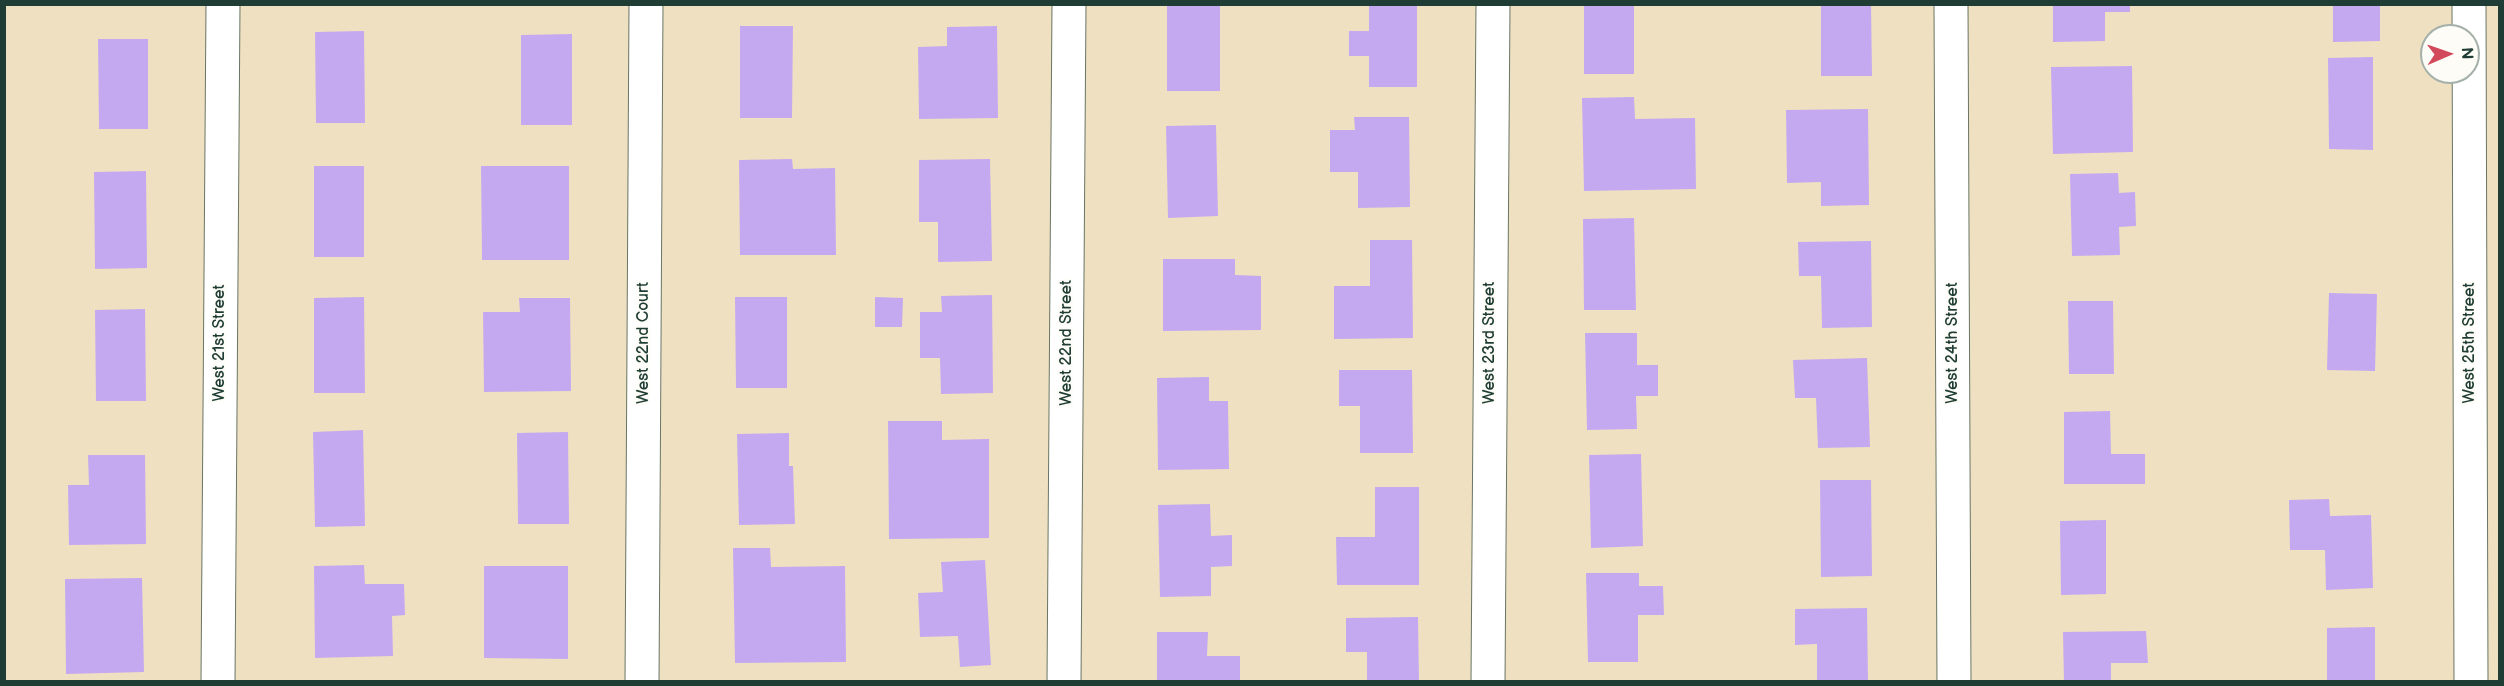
<!DOCTYPE html>
<html>
<head>
<meta charset="utf-8">
<style>
	body { margin:0 }
	#map { position:relative; width:2504px; height:686px; overflow:hidden; background:#efe0c1; font-family:"Balsamiq Sans",sans-serif }
	canvas { display:block }
	.frame { position:absolute; inset:0; border:6px solid #1f3d34; pointer-events:none }
	.north { position:absolute; left:2420px; top:24px; width:60px; height:60px; box-sizing:border-box; background:#fdfcf7; border:2px solid #a4b0a9; border-radius:50%; rotate:88deg; font-size:16px; font-weight:700; line-height:24px; text-align:center; color:#1f3d34 }
	.north::after { content:''; display:block; margin:auto; width:21px; height:27px; background:#d1495b; clip-path:polygon(50% 0,100% 100%,50% 72%,0 100%) }
</style>
</head>
<body>
<div id="map">
<canvas width="2504" height="686"></canvas>
<div class="frame"></div>
<div class="north">N</div>
</div>
<script>
const ctx = document.querySelector('canvas').getContext('2d');
ctx.lineJoin = 'round';
function fill(path, color) {
  ctx.fillStyle = color;
  ctx.fill(path, 'evenodd');
}
function trace(path, color, width, dash) {
  ctx.strokeStyle = color;
  ctx.lineWidth = width;
  ctx.lineCap = dash ? 'butt' : 'round';
  ctx.setLineDash(dash || []);
  ctx.stroke(path);
}
function label(font, color, halo, rows, align = 'center') {
  ctx.font = font + ' "Balsamiq Sans",sans-serif';
  ctx.lineWidth = 4.5;
  ctx.setLineDash([]);
  ctx.textBaseline = 'middle';
  ctx.strokeStyle = halo;
  ctx.fillStyle = color;
  for (const [text, x, y, turn = 0] of rows) {
    ctx.save();
    ctx.translate(x, y);
    ctx.rotate((+turn || 0) * Math.PI / 180);
    ctx.textAlign = isNaN(turn) ? turn : align;
    if (halo) ctx.strokeText(text, 0, 0);
    ctx.fillText(text, 0, 0);
    ctx.restore();
  }
}
const building = new Path2D(`
	M1167,4h53v87h-53z
	M1369,4h48v83h-48v-31h-20v-25h20z
	M1584,4h50v70h-50z
	M1821,4h50l1,72h-51z
	M2053,4h77v8h-25v29l-52,1z
	M2333,4h47v37l-47,1z
	M740,26h53l-1,92h-52z
	M997,26l1,92 -79,1 -1,-72 29,-1v-19z
	M364,31l1,92h-49l-1,-91z
	M572,34v91h-51v-90z
	M98,39h50v90h-49z
	M2373,57v93l-44,-1 -1,-91z
	M2132,66l1,86 -80,2 -2,-87z
	M1634,97l1,22 60,-1 1,71 -112,2 -2,-93z
	M1868,109l1,96 -48,1v-24l-34,1 -1,-73z
	M1354,117h55l1,90 -52,1v-36h-28v-42h25z
	M1216,125l2,91 -50,2 -2,-92z
	M792,159l1,10 42,-1 1,87h-96l-1,-95z
	M990,159l2,102 -54,1v-40h-19v-62z
	M314,166h50v91h-50z
	M481,166h88v94h-87z
	M146,171l1,97 -52,1 -1,-97z
	M2118,173l1,20 16,-1 1,34 -17,1 1,28 -48,1 -2,-82z
	M1634,218l2,92h-52l-1,-91z
	M1370,240h42l1,98 -79,1v-53h36z
	M1871,241l1,86 -50,1 -1,-52h-22l-1,-34z
	M1163,259h72v16l26,1v54l-98,1z
	M2329,293l48,1 -2,77 -48,-1z
	M992,295l1,98 -52,1 -1,-36h-20v-46h22l-1,-16z
	M364,297l1,96h-51v-95z
	M735,297h52v91h-51z
	M875,297l28,1 -1,29h-27z
	M519,298h51l1,93 -87,1 -1,-80h37z
	M2068,301h45l1,73h-45z
	M145,309l1,92h-50l-1,-91z
	M1585,333h52v32h21v31h-22l1,33 -50,1z
	M1867,358l3,89 -52,1 -2,-50h-21l-2,-38z
	M1339,370h73l1,83h-53v-47h-21z
	M1209,377v24h19l1,68 -71,1 -1,-92z
	M2110,411l1,43h34v30h-81v-72z
	M888,421h54v19l47,-1v99l-100,1z
	M363,430l2,96 -50,1 -2,-95z
	M568,432l1,92h-51l-1,-91z
	M789,433v33h4l2,58 -56,1 -2,-91z
	M1641,454l2,92 -52,2 -2,-93z
	M88,455h57l1,89 -77,1 -1,-60h21z
	M1820,480h51l1,96 -51,1z
	M1375,487h44v98h-82l-1,-48h39z
	M2329,499l1,17 41,-1 2,73 -47,2 -1,-40h-35l-1,-50z
	M1210,504l1,32 21,-1v31l-21,1v29l-51,1 -2,-92z
	M2106,520v74l-45,1 -1,-74z
	M733,548h37l1,19 74,-1 1,96 -111,1z
	M985,560l6,105 -31,2 -2,-31 -38,1 -2,-44 25,-1 -2,-30z
	M364,565l1,19h39l1,31 -13,1 1,40 -78,2 -1,-92z
	M484,566h84v93l-84,-1z
	M1586,573h53v13h24l1,29h-26v47h-50z
	M142,578l2,94 -78,2 -1,-95z
	M1867,608l1,74h-51v-38l-22,1v-36z
	M1418,617l1,65h-52v-30h-21v-34z
	M2375,627v55h-48v-54z
	M2146,631l2,32h-37v19h-47l-1,-50z
	M1157,632h51l-1,24h33v26h-83z`);
const minor = new Path2D(`
	M1951,4l3,678
	M2469,4l2,678
	M218,682l5,-678
	M642,682l4,-678
	M1064,682l5,-678
	M1488,682l5,-678`);
const streetNames = [
	["West 21st Street",220,343,-90],
	["West 22nd Court",644,343,-90],
	["West 22nd Street",1067,343,-90],
	["West 23rd Street",1490,343,-90],
	["West 24th Street",1953,343,-90],
	["West 25th Street",2470,343,-90]
];
fill(building, '#c4a9f1');
trace(minor, '#687665', 35);
trace(minor, '#fff', 33);
label('16px', '#1f3d34', '#fdfcf7', streetNames);
</script>
</body>
</html>
